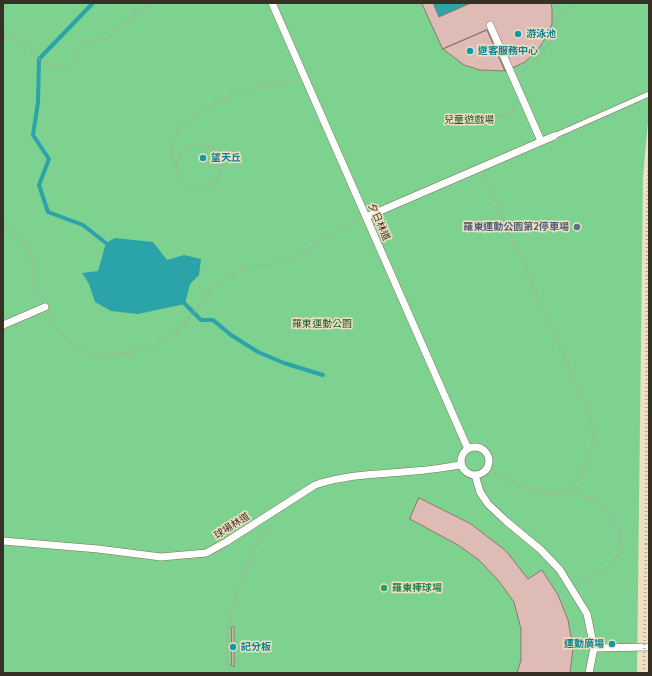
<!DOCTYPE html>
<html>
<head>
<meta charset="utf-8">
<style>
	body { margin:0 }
	#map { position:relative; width:652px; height:676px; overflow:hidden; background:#f0e0c3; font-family:Quicksand,sans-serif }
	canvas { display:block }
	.frame { position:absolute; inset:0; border:4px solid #373125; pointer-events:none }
</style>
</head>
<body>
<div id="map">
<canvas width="652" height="676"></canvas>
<div class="frame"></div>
</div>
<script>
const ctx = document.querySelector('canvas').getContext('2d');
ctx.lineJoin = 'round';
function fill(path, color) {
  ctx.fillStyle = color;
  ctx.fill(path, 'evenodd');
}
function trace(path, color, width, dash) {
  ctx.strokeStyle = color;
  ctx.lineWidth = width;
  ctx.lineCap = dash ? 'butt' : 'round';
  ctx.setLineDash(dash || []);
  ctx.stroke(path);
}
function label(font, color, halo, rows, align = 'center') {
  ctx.font = font + ' Quicksand,"Noto Sans TC",sans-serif';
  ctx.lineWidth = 3;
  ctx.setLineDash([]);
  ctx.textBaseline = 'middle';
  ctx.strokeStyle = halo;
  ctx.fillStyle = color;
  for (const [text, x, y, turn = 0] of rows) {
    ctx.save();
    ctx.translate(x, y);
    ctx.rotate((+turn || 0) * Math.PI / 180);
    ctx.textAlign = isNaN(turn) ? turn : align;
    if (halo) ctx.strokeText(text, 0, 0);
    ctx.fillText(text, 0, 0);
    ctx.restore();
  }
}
const green = new Path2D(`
	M3,3h646v108l-6,66 -6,496h-634z`);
const water = new Path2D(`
	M433,3h38l-32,14z
	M115,238l38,4 14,18 17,-5 17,4 -2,16 -9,9 -5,20 -47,10 -27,-3 -16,-9 -6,-18 -7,-11 16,-2 8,-28z`);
const stream = new Path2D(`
	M93,3l-54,56 -1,43 -5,33 16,24 -10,26 9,27 35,13 23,18
	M185,304l16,16h12l18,15 27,17 26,11 39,12`);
const building = new Path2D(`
	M422,3h11l6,14 32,-14h80l1,5v16l-7,15 -9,13 -11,10 -15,7 -5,2 -18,-41 -44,19z
	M487,30l18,41 -25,-1 -16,-5 -21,-16z
	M419,498l52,26 35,27 22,28 14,-9 16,25 10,25 5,28 -3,25h-53l4,-13v-31l-7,-27 -16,-22 -19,-20 -21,-15 -48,-26z
	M232,627h2v40l-2,-1z`);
const path = new Path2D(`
	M3,27l2,3 -2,15
	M4,36l21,6 14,17 24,9 7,-2 16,-25 20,-2 33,-29 17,-7
	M520,72c21,-14 36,-31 38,-57l20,-12
	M498,117l7,-1 11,-9
	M177 166a22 22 0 1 1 44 0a22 22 0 1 1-44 0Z
	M177,165l-6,-7 2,-14 7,-15 18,-16 34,-19 56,-14h7
	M484,175l106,240 4,20 -4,23 -20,32
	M3,218l6,11 15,15 9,14v22l9,20
	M49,315l9,17 16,12 19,11 35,-2 27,-7 19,-12 24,-26 10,-17 18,-12 13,-9 11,-4 23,-1 26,-10 39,-25 19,-9
	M487,469l34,18 33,6 16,-3 33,15 15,22 4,15 -5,13 -7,11 -18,11 -14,6
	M646,544l1,-328 2,-57
	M230,673c-11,-52 12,-101 36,-145`);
const service = new Path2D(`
	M554,136l95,-42`);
const pedestrian = new Path2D(`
	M272,3l196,446
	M490,25l51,116
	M366,217l188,-81
	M3,325l42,-18
	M461 461a14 14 0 1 1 28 0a14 14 0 1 1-28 0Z
	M475,475l5,17 8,12 18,17 35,29 19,20 27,44 7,34 -5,25
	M3,541l95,8 63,8 45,-4 20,-11 89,-57c32,-11 67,-11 100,-14 16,-1 31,-4 46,-6
	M594,648l55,-1`);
const pathBridge = new Path2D(`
	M644,673l2,-129`);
const markers = [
	[518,34,4,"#0f9aa8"],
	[470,51,4,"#0f9aa8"],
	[203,158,4,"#0f9aa8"],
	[577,227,4,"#5c6f8a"],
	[384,588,4,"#2e9e5b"],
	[612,644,4,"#0f9aa8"],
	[233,647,4,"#0f9aa8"]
];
const cultureNames = [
	["游泳池",526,34],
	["遊客服務中心",478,51],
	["望天丘",211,158],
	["運動廣場",604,644,"right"],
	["記分板",241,647]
];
const parkNames = [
	["兒童遊戲場",469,120],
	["羅東運動公園",322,324]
];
const streetNames = [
	["夕日林道",379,222,66],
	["球場林道",232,526,-32]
];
const serviceNames = [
	["羅東運動公園第2停車場",569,227]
];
const leisureNames = [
	["羅東棒球場",392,588]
];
fill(green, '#7ed28f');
fill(water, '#2aa3a9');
trace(stream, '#2aa3a9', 4);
fill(building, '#dfbbb6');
trace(building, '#95746f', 1);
trace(service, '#7c6e54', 6);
trace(pedestrian, '#7c6e54', 8);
trace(path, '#b2a58e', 2.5, [1, 3]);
trace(service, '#fff', 5);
trace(pedestrian, '#fff', 7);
trace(pathBridge, '#b2a58e', 2.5, [1, 3]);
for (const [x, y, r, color] of markers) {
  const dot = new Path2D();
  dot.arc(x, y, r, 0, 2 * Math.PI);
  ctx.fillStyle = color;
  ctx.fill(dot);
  trace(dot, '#f0e0c3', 1.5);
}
label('bold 10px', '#0d838f', '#f0e0c3', cultureNames, 'left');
label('10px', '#175328', '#f0e0c3', parkNames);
label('10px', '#373125', '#f0e0c3', streetNames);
label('bold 10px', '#4e5e75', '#f0e0c3', serviceNames, 'right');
label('bold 10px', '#27864d', '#f0e0c3', leisureNames, 'left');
</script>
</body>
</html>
